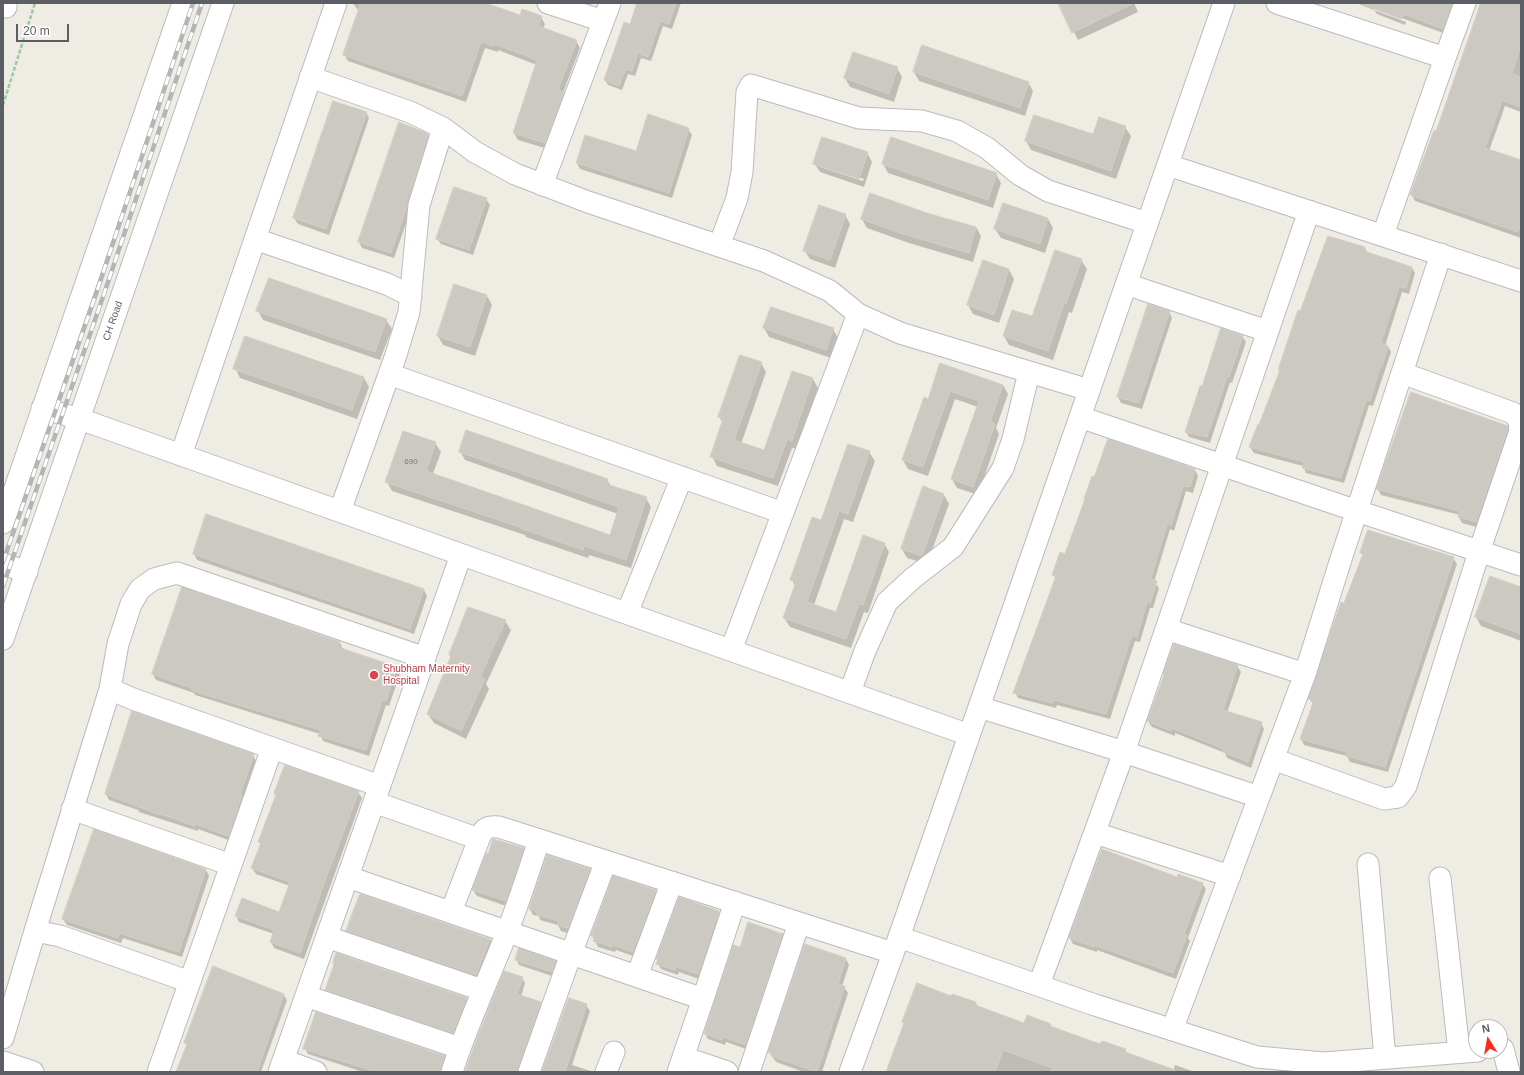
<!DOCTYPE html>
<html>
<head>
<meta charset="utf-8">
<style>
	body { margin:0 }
	#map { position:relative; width:1524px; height:1075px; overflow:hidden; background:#efece3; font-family:Arial,sans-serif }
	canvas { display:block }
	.frame { position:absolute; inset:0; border:4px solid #5b5f65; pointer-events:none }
	.north { position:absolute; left:1468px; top:1019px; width:40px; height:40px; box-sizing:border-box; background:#fff; border:1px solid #bdbfc1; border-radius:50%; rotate:349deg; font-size:11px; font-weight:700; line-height:16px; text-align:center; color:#5b5f65 }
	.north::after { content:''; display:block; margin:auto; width:14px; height:18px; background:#f92e1f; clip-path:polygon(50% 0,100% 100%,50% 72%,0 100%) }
	.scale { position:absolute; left:16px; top:24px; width:53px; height:18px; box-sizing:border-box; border:2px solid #5b5f65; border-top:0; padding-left:5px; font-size:12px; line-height:14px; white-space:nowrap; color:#5b5f65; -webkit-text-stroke:3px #fff; paint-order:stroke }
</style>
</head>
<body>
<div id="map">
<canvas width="1524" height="1075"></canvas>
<div class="frame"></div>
<div class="north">N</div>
<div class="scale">20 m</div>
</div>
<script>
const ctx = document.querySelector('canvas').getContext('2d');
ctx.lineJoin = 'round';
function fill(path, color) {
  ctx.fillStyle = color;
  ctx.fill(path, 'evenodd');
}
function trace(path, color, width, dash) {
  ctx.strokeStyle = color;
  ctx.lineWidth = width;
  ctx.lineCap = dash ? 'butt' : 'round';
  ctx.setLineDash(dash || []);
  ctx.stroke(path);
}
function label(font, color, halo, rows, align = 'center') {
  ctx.font = font + ' Arial,sans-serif';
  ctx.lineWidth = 3;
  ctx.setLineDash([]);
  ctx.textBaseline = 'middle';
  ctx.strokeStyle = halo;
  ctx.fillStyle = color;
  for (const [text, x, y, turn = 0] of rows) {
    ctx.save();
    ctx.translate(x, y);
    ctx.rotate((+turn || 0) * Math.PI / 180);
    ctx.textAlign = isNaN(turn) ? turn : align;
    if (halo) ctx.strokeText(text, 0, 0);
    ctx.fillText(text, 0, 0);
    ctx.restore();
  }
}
const shadow = new Path2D(`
	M353,3h128l39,13 21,1 4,7 -2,5 33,12 4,7 -17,45 4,7 -19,49 -30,-9 -4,-7 23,-68 -39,-15v2l-13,-4 -19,54 -118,-41 -4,-7 15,-44 -2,-1z
	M639,3h42l-9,26 -9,-3 -12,35 -10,-3 -6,18 -7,-2 -6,16 -14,-5 -3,-5 26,-54z
	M1059,3h75l4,9 -60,28z
	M1356,3h102l-12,31 -72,-26v2l32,12 -1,3 -28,-11 -3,-4z
	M1480,3h41v109l-16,-6 -16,45 32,10v77l-106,-37 -3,-6 25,-63 43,-122 -1,-2z
	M897,68l5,9 -8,25 -44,-15 -5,-9z
	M914,72l114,10 5,9 -8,25 -106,-35z
	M366,112l3,6 -40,117 -31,-11 -4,-6z
	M400,123l28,12 3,6 -21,71 -16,46 -32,-10 -3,-6z
	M1125,127l6,9 -15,43 -85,-29 -5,-9 68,-5z
	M688,129l4,6 -20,63 -92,-29 -3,-6 59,-10z
	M867,153l5,9 -8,25 -44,-15 -6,-9zM820,165l44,14 -1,2 -43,-14z
	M883,164l113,10 5,9 -8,25 -105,-35z
	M486,199l4,6 -17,50 -32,-11 -4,-5z
	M845,215l5,9 -15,44 -25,-9 -6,-9z
	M930,215l46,12 5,9 -8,26 -64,-19 -42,-15 -5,-9z
	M1048,219l5,9 -8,25 -44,-15 -6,-9z
	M1365,248l3,6 44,14 3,5 -6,21 -7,-2 -17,54h3l3,6 -18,54 -4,-1 -25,78 -38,-10 -3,-7 -49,-13 -4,-6 10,-21 20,-54 -1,-2 22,-58z
	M1081,260l6,9 -15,44 -3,-1 -16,48 -44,-15 -5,-9 8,-25 21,7z
	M1009,270l5,9 -15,44 -26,-9 -5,-9z
	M455,286l32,10 5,9 -17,51 -32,-11 -5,-9z
	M258,311l128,9 6,9 -12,31 -117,-40z
	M1169,312l3,6 -30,91 -21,-6 -3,-6z
	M764,328l69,1 5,9 -7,20 -62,-21z
	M1242,336l4,6 -14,41 -2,-1 -20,61 -21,-6 -3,-5 17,-44z
	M761,363l5,9 -25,72 23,7 28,-79 21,7 5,9 -21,61 -5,-1 -14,38 -61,-20 -5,-10 11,-33 -4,-6z
	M941,365l62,20 5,9 -12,34 3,6 -21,61 -21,-7 -5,-9 26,-72 -23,-8 -27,77 -20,-7 -5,-9 26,-60z
	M235,368l129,10 5,9 -12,32 -117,-41z
	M1507,427l3,6 -30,95 -18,-5 -3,-6 1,-2 -79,-20 -3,-6z
	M435,443l6,9 -8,22 177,62 8,-22 -153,-54 -5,-9 147,29 4,6 35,12 5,9 -20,61 -42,-13 -1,3 -62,-21 -1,-2 -133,-44 -5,-9z
	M869,452l6,9 -22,61 -9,-3 -30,86 23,8 47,-70 5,9 -21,61 -4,-1 -13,36 -61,-21 -6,-9 11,-32 -3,-6 30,-58z
	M1195,470l3,6 -5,17 -7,-2 -12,40 -4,-2 -16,53 5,6 -6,20h-3l-10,34 -5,-1 -25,78 -53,-14 -1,3 -38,-10 -3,-6 41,-113 -3,-4 13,-20 20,-54 -1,-2z
	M944,495l5,9 -22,60 -20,-6 -5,-9z
	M1361,553l92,5 4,6 -69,208 -38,-10 -3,-6 -43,-11 -3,-6 12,-34 -3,-6 53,-143z
	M194,554l230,36 3,6 -13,38 -217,-74z
	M1521,594v47l-40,-15 -5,-9z
	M505,621l6,9 -25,54 3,5 -23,50 -32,-16 -6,-9 23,-56 -1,-3z
	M340,642l3,8 53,18 4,6 -11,32 -3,-1 -17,51 -46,-15 -3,-7 -125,-39 -1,-2 -38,-13 -3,-6z
	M1237,666l4,6 -14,41 34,10 3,6 -13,39 -24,-10 -2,-5 -50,-20v3l-23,-9 -4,-6z
	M253,755l3,6 -25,80 -33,-12v2l-59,-19 -1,-2 -29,-10 -3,-6z
	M358,792l4,6 -58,161 -30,-11 -3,-6 3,-8 -35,-12 -3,-6 44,-2 10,-28 -34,-12 -4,-6 9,-23 -2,-3 17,-46 -1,-2z
	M523,848l4,6 -18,53 -32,-11 -4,-6z
	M206,870l3,6 -27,81 -59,-19 -2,5 -54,-18 -4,-6z
	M590,870l3,5 -22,59 -10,-3 -3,-6 -18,-5 -1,-4 -6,-1 -3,-6z
	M1178,878l24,5 4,6 -18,49 2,3 -14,38 -79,-29v2l-24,-8 -3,-6z
	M656,891l3,6 -23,60 -20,-7 -1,2 -17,-5 -6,-11z
	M719,912l3,6 -20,62 -23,-8 -1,3 -17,-6 -3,-5 -1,-5z
	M348,931l142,8 3,6 -13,36 -129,-44z
	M782,935l3,6 -36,109 -23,-8 -1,3 -17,-6 -3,-5 35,-86z
	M805,945l41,14 3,6 -7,21 2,1 4,6 -26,79h-18l-28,-10 -7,-10z
	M516,959l39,3 3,6 -3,9 -36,-12z
	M335,965l131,33 4,6 -14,34 -126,-42 -4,-6z
	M522,978l3,5 -4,14 19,6 4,6 -22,63h-56z
	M283,994l4,6 -26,72h-84l10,-26 -2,-3z
	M952,997l24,6 2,4 46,17 26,1 2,3 49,18 24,4 3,4 45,17 2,-6 20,7h-308l18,-48 -1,-2z
	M586,1005l4,6 -18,54 22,7h-51z
	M305,1049l139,7 4,6 -4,10h-81l-55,-18z`);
const building = new Path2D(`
	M361,3h124l35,12 2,-6 20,7 -4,10 39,14 -19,50 6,2 -19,51 -32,-10 24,-73 -42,-16 -1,2 -13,-4 -19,54 -119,-41z
	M637,3h39l-7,21 -9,-3 -12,36 -10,-4 -6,18 -6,-2 -7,17 -15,-6 20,-58 6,2z
	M1058,3h76l-62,30z
	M1362,3h90l-9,26 -39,-15 -3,5 -39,-15z
	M1481,3h40v42l-9,28 9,4v30l-19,-6 -17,47 36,12v63l-3,9 -108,-37 24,-65 2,1z
	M922,45l107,37 -9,26 -107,-36z
	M853,52l45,15 -9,27 -45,-16z
	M333,101l34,11 -41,117 -33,-11z
	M648,114l41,14 -20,65 -93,-30 9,-28 51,16z
	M1034,115l59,19 6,-17 27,9 -15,45 -86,-30z
	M399,122l29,12 -21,72 -16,47 -33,-11z
	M822,137l46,15 -9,27 -46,-15z
	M891,137l106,36 -9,27 -106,-36z
	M454,187l33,11 -18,52 -33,-11z
	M870,193l60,21 46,13 -7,26 -66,-19 -42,-15z
	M1003,203l45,15 -8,26 -46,-15z
	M819,205l27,9 -16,46 -27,-9z
	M1328,236l37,11 -1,4 48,16 -6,21 -7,-1 -18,56 7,3 -6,21h-2l-10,34 -4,-1 -25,78 -39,-10 2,-6 -55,-15 9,-23 1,1 21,-55h-2l20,-60 2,1z
	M1055,250l27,9 -16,45 -2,-1 -16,48 -45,-15 9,-26 20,6z
	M983,260l26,9 -15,46 -27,-10z
	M269,278l118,41 -12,33 -119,-41z
	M454,284l33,11 -17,52 -33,-11z
	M1148,304l22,7 -31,92 -22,-6z
	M771,307l63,21 -8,22 -63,-22z
	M1221,328l22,8 -14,41h-2l-20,60 -22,-5 15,-46h2z
	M245,336l119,41 -12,33 -119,-41z
	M740,355l22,7 -28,78 30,10 28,-79 21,7 -21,63 -5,-2 -14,39 -63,-21 13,-38 -5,-2z
	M940,363l63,22 -13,37 5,2 -22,63 -22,-8 28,-78 -29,-10 -27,76 -21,-7 22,-63 4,2z
	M1411,392l97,34v3l-32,93 -18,-5 2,-6 -84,-22z
	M466,430l142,49 -2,5 41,13 -21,63 -42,-14 -1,4 -63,-22v-1l-135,-45 18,-51 33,11 -10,29 184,64 9,-28 -160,-55z
	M1108,439l87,30 -5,18 -7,-1 -12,39 -4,-1 -16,55 6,2 -7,22 -3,-1 -10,35 -5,-2 -26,79 -52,-14 -1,3 -40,-10 43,-117 -4,-1 8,-23 5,2 20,-55h-1l8,-23 2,1z
	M848,444l22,7 -22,63 -9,-3 -32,91 29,10 27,-77 22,8 -22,62 -4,-1 -13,35 -63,-21 13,-36 -6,-2 22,-63 9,3z
	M923,486l21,8 -22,62 -21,-7z
	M206,514l218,75 -14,40 -217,-75z
	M1368,530l86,27 -69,210 -39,-11 1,-4 -47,-13 14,-39 -6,-1 33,-97 3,1 19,-49 -3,-1z
	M1490,576l31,11v47l-46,-17z
	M182,587l158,55 -2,5 59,20 -11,34 -4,-1 -16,50 -48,-14 2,-6 -104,-32 -25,-8v-2l-39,-14z
	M468,607l38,13 -26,57 5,2 -24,52 -34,-17 24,-58 -2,-1z
	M1174,644l64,21 -15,45 39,12 -14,40 -25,-10 1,-3 -52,-21 -1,3 -24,-10 17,-46 -1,-1z
	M132,711l122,43 -14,41h2l-14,41 -33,-12v2l-34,-12 -1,1 -55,-21z
	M285,765l74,26 -33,87 -26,75 -30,-11 4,-12 -39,-14 7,-18 37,14 11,-30 -39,-14 10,-25 -3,-1 18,-47 -2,-1z
	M94,829l112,40 -27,83 -60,-19 -1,5 -56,-19z
	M493,839l31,9 -18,53 -34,-11 14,-37 2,1z
	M1102,849l75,28 1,-3 25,9 -19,51 3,1 -14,38 -79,-28v2l-25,-9z
	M547,855l43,14 -22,59 -11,-3 1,-4 -22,-7 1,-2 -8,-3z
	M613,876l43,14 -23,62 -20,-7 -1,2 -19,-6 2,-4 -4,-1z
	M360,894l130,45 -14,36 -130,-44z
	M679,897l40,14 -21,63 -22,-7 -1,3 -19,-6 2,-4 -2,-1z
	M748,922l35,12 -37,111 -23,-8 -1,3 -18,-6 29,-89 7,2z
	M805,944l41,14 -8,26 7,2 -28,86 -46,-16 1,-3 -4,-1z
	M519,948l37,13 -4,11 -37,-12z
	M336,953l131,45 -14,35 -128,-43 9,-26 -1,-1z
	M213,966l71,28 -27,78h-81l11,-28 -3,-1z
	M504,971l19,6 -6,17 24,8 -24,70h-52l11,-31z
	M917,983l34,13 1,-2 24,8 -1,3 49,18 3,-8 24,9 -1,2 50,18 2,-3 24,8 -1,3 50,18 -1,2h-123l1,-4 -49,-18 -8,22h-109l18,-49 -2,-1z
	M569,998l18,6 -22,68h-23z
	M316,1012l129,44 -5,16h-63l-74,-23z`);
const path = new Path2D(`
	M3,105l32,-102`);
const minor = new Path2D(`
	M548,3l55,18
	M1277,3l168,55 20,-55
	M3,6l3,1
	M310,77l100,35 33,16 32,24 40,22 73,28 176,59 66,30 28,23 42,19 189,57
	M1168,165l353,116
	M542,185l68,-182
	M1383,235l62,-177
	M255,239l132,45 24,12
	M719,246l18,-48 5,-26 5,-80 4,-7 108,33 63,3 35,10 30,17 33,27 28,16 99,32
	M1126,284l141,47
	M389,374l394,139
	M42,408l38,11 889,316
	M1080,417l277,94 164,54
	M181,455l155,-452
	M340,511l56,-156 13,-43 10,-107 24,-77
	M3,523l180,-520
	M3,564l24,8
	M627,613l55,-136
	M1166,629l139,45 35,-112 101,-308
	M3,639l220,-636
	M731,650l127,-336
	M850,692l15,-41 22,-49 26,-24 40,-31 50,-79 10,-29 16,-67
	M979,707l145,45 -85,233
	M1273,759l111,40 14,-2 8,-11 73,-234 41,-121 -1,-11 -6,-7 -111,-40
	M380,786l-247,-87 -23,-10 8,-45 13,-40 9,-15 14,-10 23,-6 248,85
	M1259,797l-135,-45 185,-541
	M374,802l105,37 -28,73
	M72,809l159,56 41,-117
	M1095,833l135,43
	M479,839c5,-12 9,-13 20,-12l394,126
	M1368,864l17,194
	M348,877l355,122
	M1440,878l19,174
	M35,931l75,-242
	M327,937l155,53
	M899,937l196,68 162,52 67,6 154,-12
	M637,976l35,-94
	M306,996l154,52
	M1172,1030l133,-356
	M3,1038l32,-107 25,5 130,46
	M1503,1049l6,23
	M683,1057l44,15
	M284,1060l32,12
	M3,1062l30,10
	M158,1072l73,-207
	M279,1072l182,-517
	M452,1072c15,-48 37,-93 55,-140 12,-30 22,-61 32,-92
	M529,1072l42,-118 35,-93
	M606,1072l8,-20
	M678,1072l25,-73 32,-97
	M749,1072l50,-149
	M850,1072l49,-135 325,-934`);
const rail = new Path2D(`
	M3,562l95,-274 95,-285
	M3,586l102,-295 97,-288`);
const markers = [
	[374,675,5,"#e0444e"]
];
const numberNames = [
	["690",411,462]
];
const streetNames = [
	["CH Road",113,321,-71]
];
const healthNames = [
	["Shubham Maternity",383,669],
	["Hospital",383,681]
];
fill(shadow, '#0003');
fill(building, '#ccc9c2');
trace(building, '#d4cec0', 1);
trace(minor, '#b8bbc0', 23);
trace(path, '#95caa4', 2.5, [4, 2]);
trace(minor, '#fff', 21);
trace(rail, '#b4b5b6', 4.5);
trace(rail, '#fff', 3, [9]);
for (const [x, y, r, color] of markers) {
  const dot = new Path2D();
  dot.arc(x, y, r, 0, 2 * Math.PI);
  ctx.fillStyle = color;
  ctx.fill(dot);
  trace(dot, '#fff', 1.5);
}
label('8px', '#777a7c', null, numberNames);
label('10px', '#5b5f65', '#fff', streetNames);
label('10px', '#be3a42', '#fff', healthNames, 'left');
</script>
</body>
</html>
